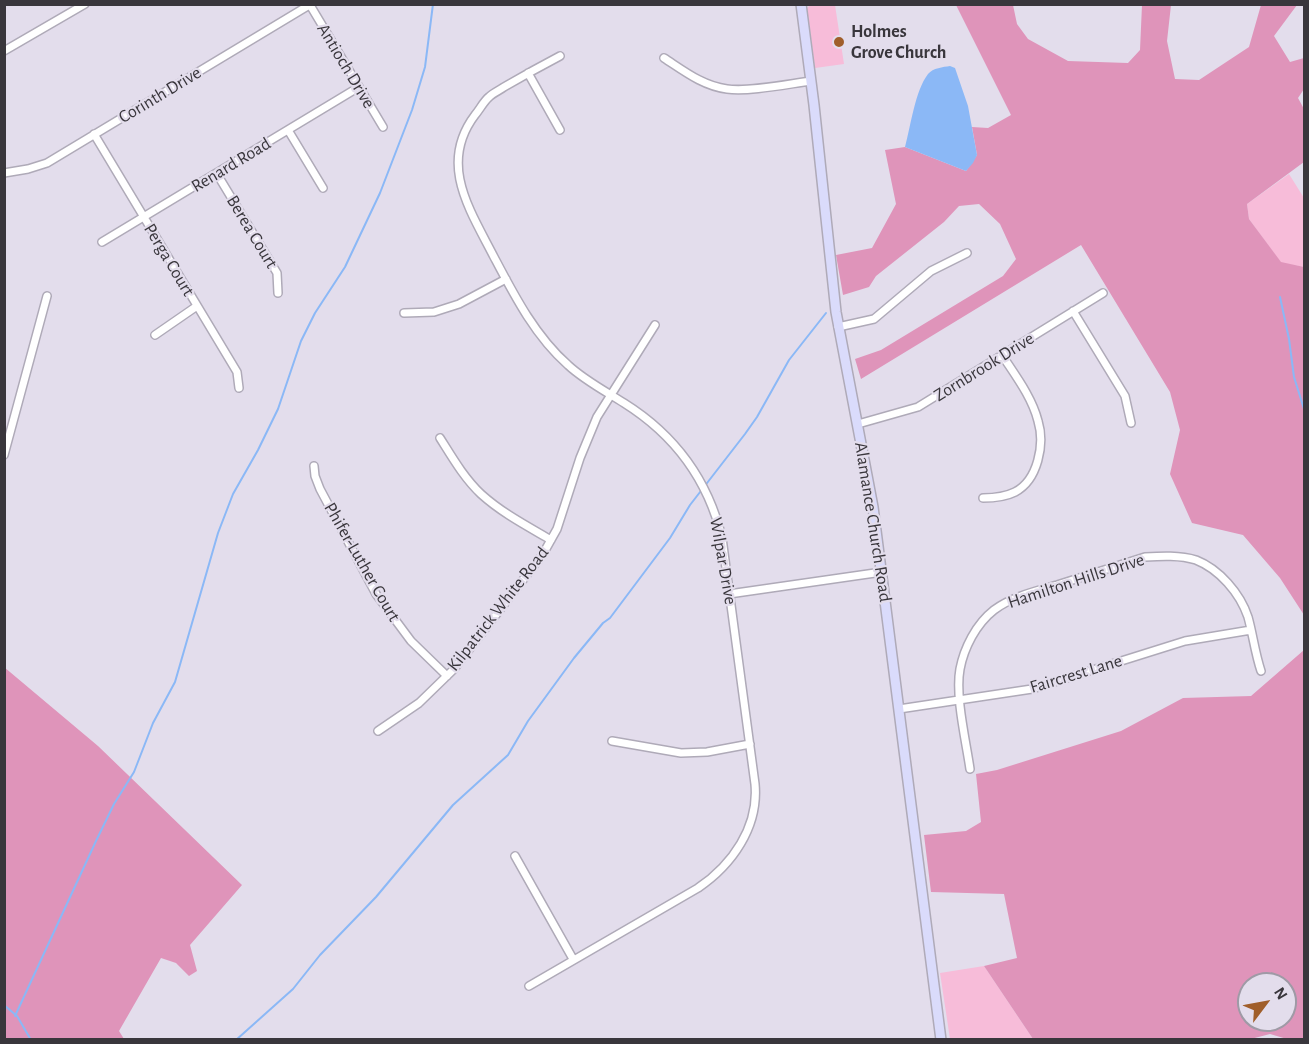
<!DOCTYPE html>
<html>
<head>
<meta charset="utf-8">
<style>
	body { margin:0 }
	#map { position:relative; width:1309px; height:1044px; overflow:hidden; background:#e3ddec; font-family:"Alegreya Sans",sans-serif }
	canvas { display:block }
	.frame { position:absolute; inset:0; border:6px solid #39363c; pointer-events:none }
	.north { position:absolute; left:1237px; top:972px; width:60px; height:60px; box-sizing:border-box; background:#e3ddec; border:2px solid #9f9aa6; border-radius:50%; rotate:58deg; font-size:16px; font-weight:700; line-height:24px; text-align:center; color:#39363c }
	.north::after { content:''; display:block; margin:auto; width:21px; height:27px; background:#a05e2a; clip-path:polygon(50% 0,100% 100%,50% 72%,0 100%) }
</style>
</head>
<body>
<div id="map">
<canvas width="1309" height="1044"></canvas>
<div class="frame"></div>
<div class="north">N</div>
</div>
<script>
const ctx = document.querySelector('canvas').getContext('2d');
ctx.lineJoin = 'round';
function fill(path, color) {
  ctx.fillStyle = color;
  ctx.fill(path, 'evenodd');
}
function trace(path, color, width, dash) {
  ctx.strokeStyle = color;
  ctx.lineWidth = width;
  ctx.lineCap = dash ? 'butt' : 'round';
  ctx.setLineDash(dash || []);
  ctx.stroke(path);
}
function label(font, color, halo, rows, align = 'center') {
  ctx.font = font + ' "Alegreya Sans",sans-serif';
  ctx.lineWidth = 4.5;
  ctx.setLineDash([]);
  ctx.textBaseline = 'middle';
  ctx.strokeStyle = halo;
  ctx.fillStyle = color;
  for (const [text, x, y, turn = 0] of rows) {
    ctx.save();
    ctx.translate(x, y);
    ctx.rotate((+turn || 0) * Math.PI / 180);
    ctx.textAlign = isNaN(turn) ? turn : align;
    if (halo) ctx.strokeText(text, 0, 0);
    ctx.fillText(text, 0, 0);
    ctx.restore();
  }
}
const green = new Path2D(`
	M810,5h25l9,59 -29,4 -8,-60z
	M1289,174l15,24v69l-23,-4 -32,-44 -2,-15z
	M984,966l49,73h-83l-10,-66z`);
const forest = new Path2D(`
	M956,5h57l4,19 11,15 40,22 60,2 12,-13 2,-45h29l-4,36 8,38 24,1 50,-33 12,-42h36l-23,31 16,26 14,-4v31l-6,9 6,11v53l-57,42 2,15 32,43 23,5v348l-24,-37 -37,-43 -51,-12 -22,-49 10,-44 -10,-38 -89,-147 -220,134 -6,-20 26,-9 122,-74 13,-17 -16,-35 -21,-20 -20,2 -15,16 -68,54 -7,11 -26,8 -7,-40 36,-7 24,-44 -11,-54 20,-3 61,24 11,-16 -5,-28 16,1 23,-13z
	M1304,650v389h-17l-17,-5 -23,6 -214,-1 -49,-73 33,-8 -13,-64 -73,-2 -7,-57 42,-4 15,-9 -5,-48 21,-4 124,-39 62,-33 68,-2zM1249,984h36v36h-36z
	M4,667l94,79 144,139 -52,60 7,26 -8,5 -13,-13 -15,-5 -42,73 5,8h-119z`);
const water = new Path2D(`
	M950,66l5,2 13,38 9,49 -4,8 -7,8 -61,-24c6,-22 10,-56 23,-73 5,-6 15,-7 22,-8z`);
const stream = new Path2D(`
	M1280,297l9,42 5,38 10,32
	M4,1005l13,11 14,24
	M15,1016l81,-175 18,-37 20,-32 19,-49 22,-41 43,-149 15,-39 25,-44 20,-41 23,-68 14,-28 30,-46 35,-74 32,-83 13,-43 8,-63
	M236,1040l57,-51 27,-34 56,-58 77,-92 55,-50 20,-34 46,-63 29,-35 7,-5 60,-80 20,-33 55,-71 12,-17 32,-57 37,-47`);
const street = new Path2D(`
	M310,5l73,122
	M4,51l81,-47
	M664,58c20,13 39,28 63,31 22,3 61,-5 84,-8
	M528,73l32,57
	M288,130l35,58
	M94,134l143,238 2,16
	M4,173l24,-4 19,-6 264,-159
	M217,174l60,99 1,20
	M102,242l257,-155
	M1073,311l52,85 6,27
	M404,313l30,-1 25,-8 47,-25
	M838,327l36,-8 57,-48 36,-18
	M155,335l42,-29
	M858,424l60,-17 185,-114
	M440,438c12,19 24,40 41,56 21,19 46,32 70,46
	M4,455l43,-159
	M314,466l1,10 5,13 56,105 35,47 36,35
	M983,498c12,0 22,-1 32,-6 23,-12 30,-48 23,-71 -6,-24 -23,-46 -36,-66
	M729,594l153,-22
	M899,709l133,-20 153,-48 66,-11
	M378,731l41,-28 35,-34 89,-115 14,-25 23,-71 17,-41 58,-92
	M612,741l69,12 26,-1 43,-8
	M970,769c-4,-28 -15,-73 -10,-100 4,-21 16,-45 34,-59 17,-13 42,-19 63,-25 29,-9 59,-19 88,-28 16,-1 35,-2 51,3 23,9 44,33 52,57 5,18 7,36 13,54
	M515,856l58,103
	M529,986l169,-98c34,-23 61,-61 57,-104l-33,-246c-14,-58 -47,-103 -98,-135 -19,-12 -40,-23 -56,-38 -33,-29 -54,-70 -74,-108 -24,-47 -56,-93 -19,-142 5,-6 9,-14 14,-18 4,-4 11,-7 15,-10 19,-11 37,-21 56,-31`);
const secondary = new Path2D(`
	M801,4l13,101 22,207 37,195 68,533`);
const markers = [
	[839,42,6,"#a05e2a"]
];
const poiNames = [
	["Holmes",851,32],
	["Grove Church",851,53]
];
const streetNames = [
	["Antioch Drive",346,66,59],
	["Corinth Drive",160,95,-31],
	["Renard Road",231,165,-31],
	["Berea Court",252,232,59],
	["Perga Court",169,260,59],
	["Zornbrook Drive",984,367,-32],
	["Alamance Church Road",873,522,81],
	["Wilpar Drive",723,561,80],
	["Phifer-Luther Court",362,562,60],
	["Hamilton Hills Drive",1076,581,-18],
	["Kilpatrick White Road",498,609,-52],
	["Faircrest Lane",1076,674,-17]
];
fill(green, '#f7bcd9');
fill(forest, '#df94ba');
fill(water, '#8bb8f6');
trace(stream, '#8bb8f6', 2);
trace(street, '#afaab8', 10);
trace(secondary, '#afaab8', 12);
trace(street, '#fff', 7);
trace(secondary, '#dadbfb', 9);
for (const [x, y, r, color] of markers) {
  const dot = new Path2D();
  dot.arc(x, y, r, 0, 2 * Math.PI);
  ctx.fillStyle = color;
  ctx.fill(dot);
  trace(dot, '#e3ddec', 2);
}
label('bold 18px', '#39363c', '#e3ddec', poiNames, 'left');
label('18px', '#39363c', '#e3ddec', streetNames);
</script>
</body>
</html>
